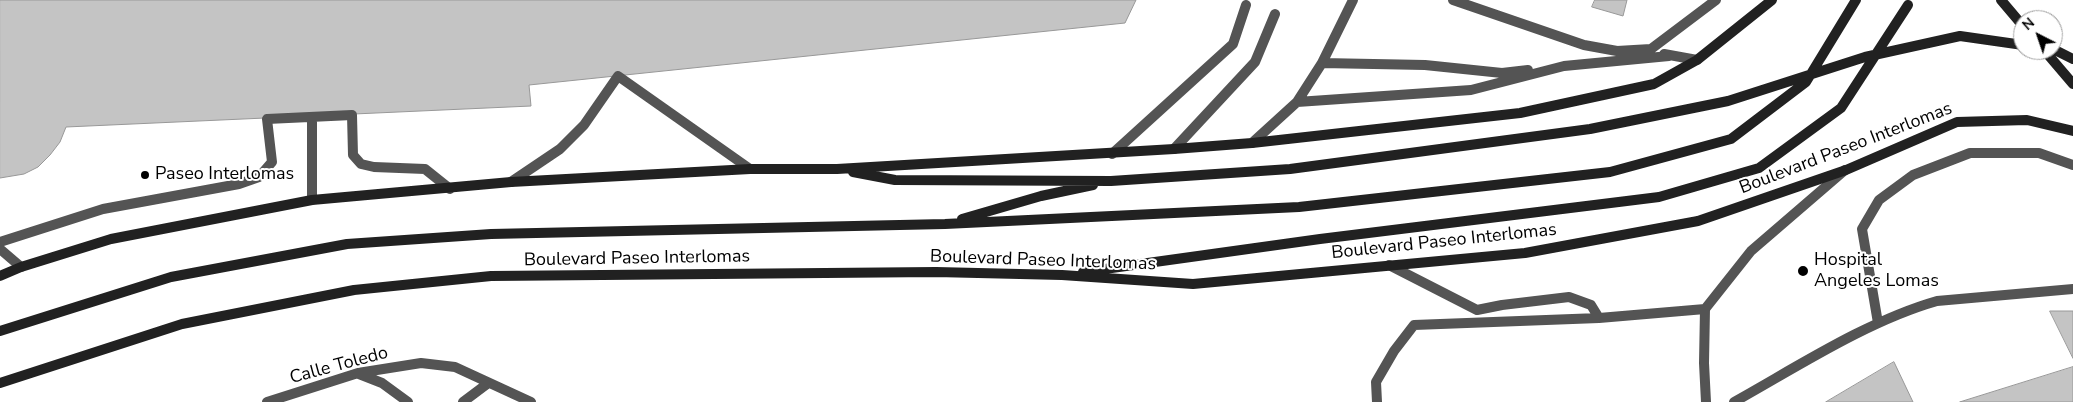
<!DOCTYPE html>
<html>
<head>
<meta charset="utf-8">
<style>
	body { margin:0 }
	#map { position:relative; width:2073px; height:402px; overflow:hidden; background:#fff; font-family:"Nunito Sans",sans-serif }
	canvas { display:block }
	.north { position:absolute; left:2013px; top:10px; width:50px; height:50px; box-sizing:border-box; background:#fff; border:1px solid #999; border-radius:50%; rotate:319deg; font-size:14px; font-weight:700; line-height:20px; text-align:center; color:#000 }
	.north::after { content:''; display:block; margin:auto; width:18px; height:22px; background:#000; clip-path:polygon(50% 0,100% 100%,50% 72%,0 100%) }
</style>
</head>
<body>
<div id="map">
<canvas width="2073" height="402"></canvas>
<div class="north">N</div>
</div>
<script>
const ctx = document.querySelector('canvas').getContext('2d');
ctx.lineJoin = 'round';
function fill(path, color) {
  ctx.fillStyle = color;
  ctx.fill(path, 'evenodd');
}
function trace(path, color, width, dash) {
  ctx.strokeStyle = color;
  ctx.lineWidth = width;
  ctx.lineCap = dash ? 'butt' : 'round';
  ctx.setLineDash(dash || []);
  ctx.stroke(path);
}
function label(font, color, halo, rows, align = 'center') {
  ctx.font = font + ' "Nunito Sans",sans-serif';
  ctx.lineWidth = 4;
  ctx.setLineDash([]);
  ctx.textBaseline = 'middle';
  ctx.strokeStyle = halo;
  ctx.fillStyle = color;
  for (const [text, x, y, turn = 0] of rows) {
    ctx.save();
    ctx.translate(x, y);
    ctx.rotate((+turn || 0) * Math.PI / 180);
    ctx.textAlign = isNaN(turn) ? turn : align;
    if (halo) ctx.strokeText(text, 0, 0);
    ctx.fillText(text, 0, 0);
    ctx.restore();
  }
}
const building = new Path2D(`
	M0,0h1136l-11,23 -596,62 2,21 -465,21 -6,15 -10,13 -12,12 -14,7 -24,4z
	M1595,0h32l-4,16 -31,-9z
	M2050,311h23v47z
	M1894,362l19,40h-87z
	M2073,367v35h-113z`);
const lane = new Path2D(`
	M1453,0l131,45 33,6 34,-2 65,-49
	M1664,54l33,6
	M1322,63l103,2 77,8 26,-3
	M1297,102l174,-12 93,-24 105,-10
	M1252,143l45,-41 25,-39 31,-63
	M1174,149l81,-87 20,-48
	M1112,154l121,-110 13,-39
	M511,182l49,-33 24,-24 34,-49 132,93
	M312,200v-83
	M0,242l103,-33 136,-25 20,-7 13,-15 -5,-43 85,-4 1,40 8,9 13,3 51,2 25,20
	M0,249l21,18
	M1389,265l88,45 25,-5 67,-8 22,8 8,13
	M1878,323l-16,-94 17,-29 34,-25 57,-22h69l34,12
	M1377,402l-1,-20 18,-31 20,-26 185,-7 106,-9
	M1706,402l-2,-39 1,-54 46,-58 94,-81
	M1734,402c63,-35 133,-81 203,-101l136,-12`);
const street = new Path2D(`
	M359,374l23,9 26,19
	M267,402l91,-29 63,-10 34,4 76,35
	M463,402l24,-18`);
const secondary = new Path2D(`
	M2001,0l22,26
	M2053,49l20,10
	M2044,50l29,34
	M853,172l42,8 216,1 179,-12 300,-40 138,-28 137,-44 95,-21 63,9
	M962,219l79,-23 52,-11
	M1083,272l237,-33 339,-42 100,-29 82,-60 67,-103
	M0,276l21,-9 90,-28 201,-39 199,-18 239,-13h87l337,-20 78,-6 268,-30 134,-29 43,-24 75,-60
	M0,331l171,-54 176,-33 144,-10 454,-10 354,-17 311,-35 121,-33 75,-57 50,-82
	M0,383l182,-59 172,-34 137,-14 445,-4 126,3 131,9 332,-31 173,-32 148,-51 111,-48 70,-2 46,11`);
const markers = [
	[145,175,5,"#000"],
	[1803,271,6,"#000"]
];
const streetNames = [
	["Boulevard Paseo Interlomas",1846,149,-21],
	["Boulevard Paseo Interlomas",1444,242,-6],
	["Boulevard Paseo Interlomas",637,259,-1],
	["Boulevard Paseo Interlomas",1043,261,2],
	["Calle Toledo",339,366,-15]
];
const poiNames = [
	["Paseo Interlomas",155,175],
	["Hospital",1814,261],
	["Angeles Lomas",1814,282]
];
fill(building, '#c4c4c4');
trace(building, '#989898', 1);
trace(lane, '#545454', 10);
trace(street, '#545454', 10);
trace(secondary, '#212121', 10);
for (const [x, y, r, color] of markers) {
  const dot = new Path2D();
  dot.arc(x, y, r, 0, 2 * Math.PI);
  ctx.fillStyle = color;
  ctx.fill(dot);
  trace(dot, '#fff', 2);
}
label('18px', '#000', '#fff', streetNames);
label('18px', '#000', '#fff', poiNames, 'left');
</script>
</body>
</html>
